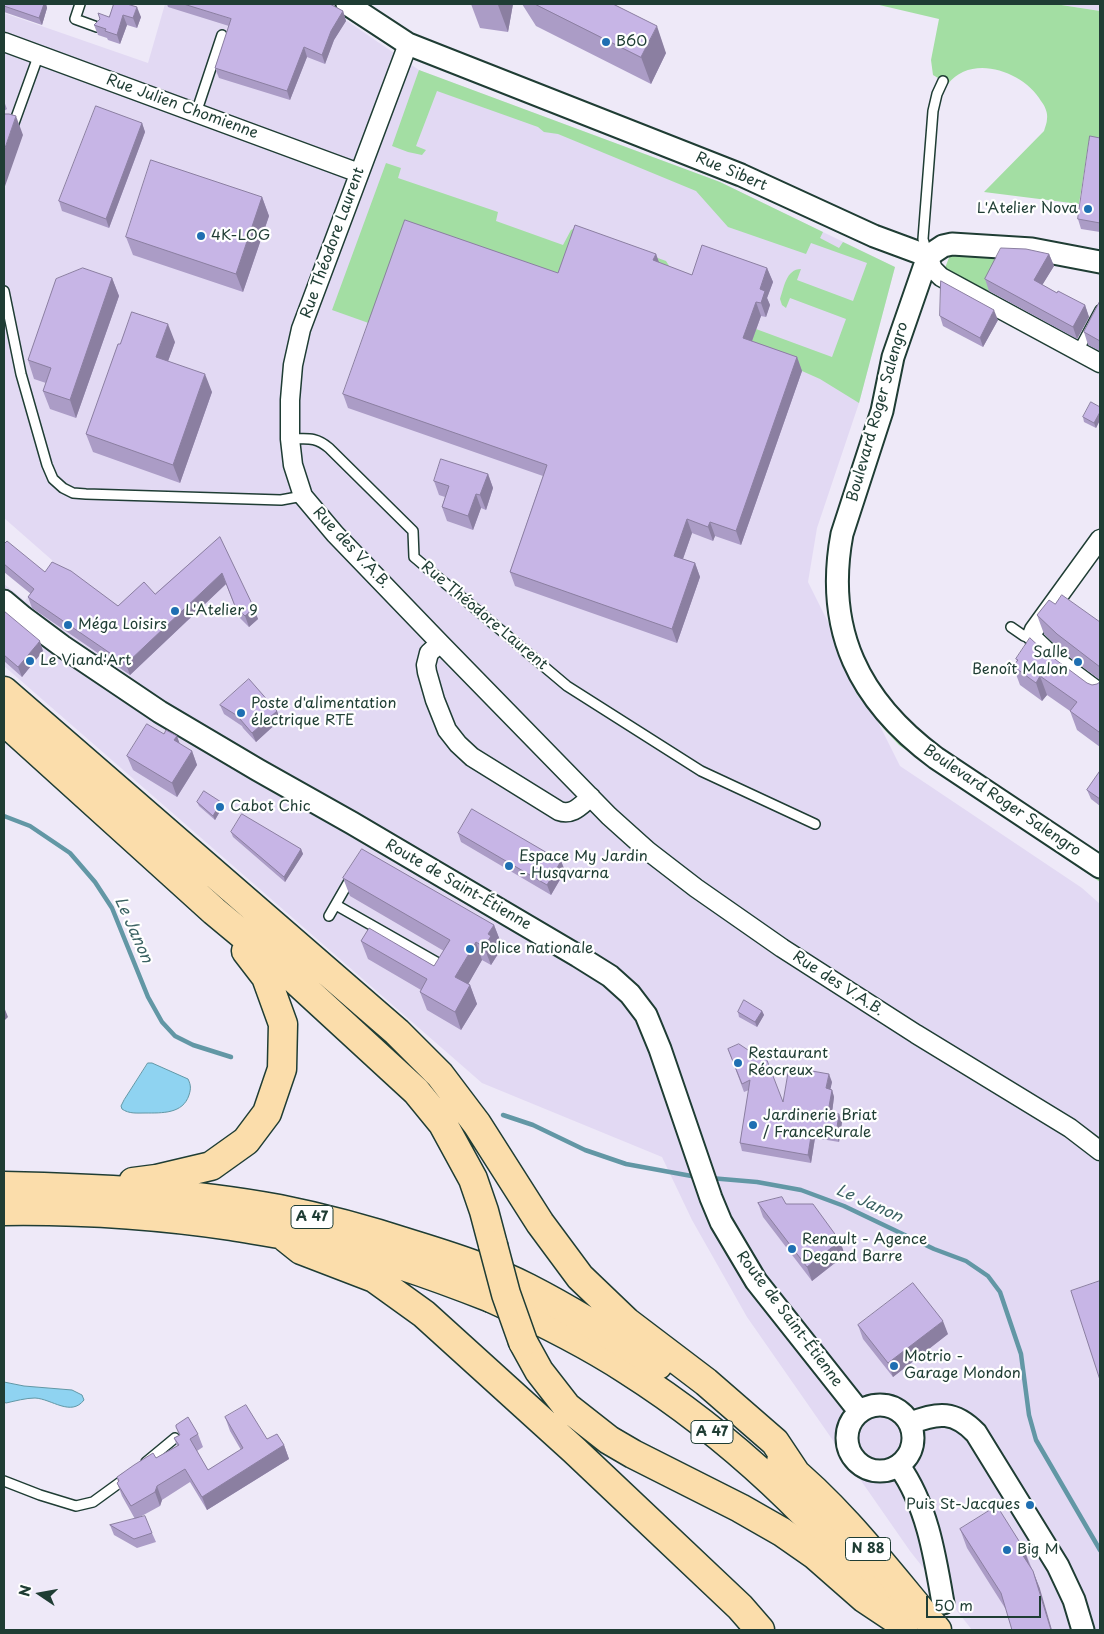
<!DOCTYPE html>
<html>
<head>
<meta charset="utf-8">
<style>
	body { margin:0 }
	#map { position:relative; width:1104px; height:1634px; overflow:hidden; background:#eee9f8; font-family:"Playpen Sans",sans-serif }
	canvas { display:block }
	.frame { position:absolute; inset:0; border:5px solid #1f3d34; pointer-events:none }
	.north { position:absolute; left:15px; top:1569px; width:50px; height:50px; -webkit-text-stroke:4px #fff; paint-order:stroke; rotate:282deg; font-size:14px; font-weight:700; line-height:20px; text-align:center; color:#1f3d34 }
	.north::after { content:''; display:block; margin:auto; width:18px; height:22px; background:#1f3d34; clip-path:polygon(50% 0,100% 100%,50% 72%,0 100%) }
	.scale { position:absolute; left:926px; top:1596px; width:115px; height:22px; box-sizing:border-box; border:2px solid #1f3d34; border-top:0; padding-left:6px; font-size:15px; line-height:18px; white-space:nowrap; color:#1f3d34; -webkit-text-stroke:4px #fff; paint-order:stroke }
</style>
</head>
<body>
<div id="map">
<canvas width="1104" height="1634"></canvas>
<div class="frame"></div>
<div class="north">N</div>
<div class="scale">50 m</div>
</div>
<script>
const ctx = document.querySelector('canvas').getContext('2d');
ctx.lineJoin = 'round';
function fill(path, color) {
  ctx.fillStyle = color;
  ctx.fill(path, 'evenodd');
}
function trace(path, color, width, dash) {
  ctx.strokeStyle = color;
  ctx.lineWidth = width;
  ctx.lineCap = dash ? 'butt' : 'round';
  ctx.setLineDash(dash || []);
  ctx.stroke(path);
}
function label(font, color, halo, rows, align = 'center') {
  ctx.font = font + ' "Playpen Sans",sans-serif';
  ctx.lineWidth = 4.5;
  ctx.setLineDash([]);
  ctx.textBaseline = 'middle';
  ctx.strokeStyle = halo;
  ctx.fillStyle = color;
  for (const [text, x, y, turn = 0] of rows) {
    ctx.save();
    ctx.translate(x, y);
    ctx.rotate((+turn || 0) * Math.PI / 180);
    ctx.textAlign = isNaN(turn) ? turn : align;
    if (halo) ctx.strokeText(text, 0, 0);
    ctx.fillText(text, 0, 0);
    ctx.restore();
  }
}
const built = new Path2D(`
	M165,4h157l97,66 301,112 175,85 -36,136 -42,125 -9,54 92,184 182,122 18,16v726h-128l-62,-79 -163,-234 -55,-97 -30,-63 -180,-74 -478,-417v-82l21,17 28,-40 -49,-43v-505l144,50z
	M1055,4h45v7l-44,-7z`);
const green = new Path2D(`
	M875,4h180l45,7v132l-11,-2 -10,63 -95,-12 60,-61c1,-4 3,-8 3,-12 1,-6 -2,-13 -6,-18 -17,-29 -69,-48 -93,-17l-15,-9 -2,-15 8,-41z
	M419,70l301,112 103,50 -3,6 19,10 4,-6 52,25 -36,136 -39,-24 -18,-8 -119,-42h73l76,28 14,-38 -56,-21 -4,10 -4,-3 -2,-6c4,-11 6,-30 21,-30l-4,11 56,21 14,-38 -56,-20 -5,11 -78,-27 -32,-36 -138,-57 -14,-2 -6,-5 -101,-36 -21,55 10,4 -4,5 -14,-3 -16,-6z
	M386,163l15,5 -3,10 100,34 -2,9 67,24 8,-15 4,-2 91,33 14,22 -112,-9 -191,52 -45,-16z
	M950,255l56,4 -17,33 -44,-24z
	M869,418l-32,108 25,167 238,183v6l-171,-116 -30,-21 -16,-17 -26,-34 -14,-28 -10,-28 -6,-34 -1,-35 3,-24 6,-27z`);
const water = new Path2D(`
	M148,1063h4l36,16c3,6 3,10 1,16 -6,19 -27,18 -44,18 -8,0 -16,1 -23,-4l-1,-3 3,-6z
	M4,1382l20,4 48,4 10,5 2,5c-13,17 -32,-1 -49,-2 -9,0 -20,3 -29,5l-2,-1z`);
const stream = new Path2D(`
	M4,816l26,10 40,27 25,29 17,26 36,89 14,25 13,14 18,9 38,12
	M503,1115l30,10 52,25 41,14 71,13
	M710,1178l47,4 44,8 43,16 90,43 32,12 22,15 12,16 21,62 8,61 7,25 64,110`);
const service = new Path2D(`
	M80,4l-5,15 22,8
	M196,113l26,-78
	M13,126l26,-72
	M927,253l-4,-14 1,-13 9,-115 4,-17 6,-13
	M4,291l17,83 26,91 6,14 10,9 10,5 13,1 195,6 22,-4
	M1078,351l22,-41
	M290,439c17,0 25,-3 39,9l84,83 1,26 153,129 134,85 114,53
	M1011,627l13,9 10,4
	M336,905l102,58
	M329,916l23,-40
	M146,1462l29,-24
	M4,1481l36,14 36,11 17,-4 33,-24`);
const minor = new Path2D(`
	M4,42l355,131
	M408,44l-107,285 -8,36 -3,35v39l3,26 10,31 32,38 105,109 169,173 39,35 48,37 86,60 134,86 154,94 30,23
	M928,256l5,13 8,8 159,86
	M1100,539l-66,91 -2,5 3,5 22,21 43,32
	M440,643l-11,10 -3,12 1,7 8,28 12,30 11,14 14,13 87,54c14,5 22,-6 32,-14`);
const tertiary = new Path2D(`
	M347,4l61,40 333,131 133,61 54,20
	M928,256l-35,101 -11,54 -40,123c-18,96 17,167 94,224l164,109
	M928,256l15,-10 9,-2 80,5 68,13
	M4,601l19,16 39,29 98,66 98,58 94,53 226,133 32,20 20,18 16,21 14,34 51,149 10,24 35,59 103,130
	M847 1438a33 33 0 1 1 66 0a33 33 0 1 1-66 0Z
	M911,1423c27,-11 44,-12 65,10l82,133 16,34 9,30
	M899,1466c28,39 36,90 44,137`);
const trunk = new Path2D(`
	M493,1299c46,21 91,43 134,71 107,68 201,159 277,260`);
const motorway = new Path2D(`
	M4,691l393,341 43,43 37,49 63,99 40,54 47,45 79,60 69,60 20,30
	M4,721l210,190 65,54 137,126 27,33 30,55 11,32 9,34
	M133,1182l23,-3 55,-13 35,-25 21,-28 15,-44 1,-45 -17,-47 -20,-26
	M4,1186c91,2 185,6 275,23 45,9 89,21 132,35 39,12 80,25 117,44 45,23 87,50 130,77
	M4,1211c76,-1 152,4 227,15 30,5 60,9 90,16 58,14 114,34 170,56
	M281,1234l20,16 73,28 50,36 150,136 166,157 20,23
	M523,1342l16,29 28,36 42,33 24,14 107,54 42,24 33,23 49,43 30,20
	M781,1461c60,48 107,111 156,169`);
const motorwayBridge = new Path2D(`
	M493,1245l13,49 17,48`);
const wall = new Path2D(`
	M4,4h42l1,4 -5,17 -38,-13z
	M114,4l27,13 -4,11 -10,-3 -7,19 -12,-4 -1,-2 -9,-3 -4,-10 15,-8z
	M167,4h163l13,7 3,10 -12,19 -9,24 -18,-7 -17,43 -71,-22 -4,-10 14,-42 -61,-19z
	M471,4h42l-5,28 -28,-4z
	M522,4h91l53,49 -15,31 -115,-58z
	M4,101l3,8 -3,2z
	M142,123l3,9 -36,96 -47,-17 -3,-10z
	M1100,138v94l-19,-3 -3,-10z
	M262,197l7,19 -26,76 -110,-37 -7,-18z
	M656,254l3,9 33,12 75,-7 6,14 -6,16 3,7 -4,12 -5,-1 -9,25 45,16 5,14 -61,174 -26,-9 -2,5 -21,-8 -9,26 12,4 5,14 -23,66 -162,-57 -5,-14 33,-96 -195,-68 -5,-14 215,-121z
	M1049,254l5,12 -12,19 15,8 28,12 4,12 -12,22 -88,-48 -4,-12z
	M112,278l7,18 -43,122 -26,-9 -7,-18 3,-8 -12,-4 -6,-19z
	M1100,301v50l-12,-6 -4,-13z
	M940,316l58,4 -15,27 -40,-21z
	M175,342l-7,19 44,31 -32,91 -87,-31 -7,-18 34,-90z
	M1100,407v13l-4,8 -12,-6 -1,-5z
	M488,474l5,14 -7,22 -5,-2 -8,22 -26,-9 -5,-14 3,-10 -6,-2 -5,-14z
	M220,537l38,82 -9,8 -10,-10 -13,-33 -96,91 -98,-67 -4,-11 3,-3 -27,-22v-28l41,28 73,34 37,-12z
	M1055,604l45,18v58l-36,-27 -20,-19 -7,-19z
	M4,611l39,40 -21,26 -18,-16z
	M1016,659l76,26 5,-1 3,-2v65l-23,-17 -7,-19 -23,-16 -5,6 -22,-16 -7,-19 4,-5z
	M220,705l57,6 3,9 -24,22 -13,-14 -1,-2 -18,-12z
	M164,734l13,2 2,8 13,7 5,14 -20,32 -44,-27 -6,-14z
	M1100,771v35l-9,-7 -4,-9z
	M197,802l26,4 -8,14 -16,-14z
	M231,832l70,17 2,5 -18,28 -52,-45z
	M458,833l103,28 4,10 -14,24 -90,-53z
	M343,878l151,47 7,18 -5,7 2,4 -7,11 -9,-5 -14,24 2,1 7,19 -16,26 -34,-20 -7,-18 1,-2 -53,-31 -7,-18 73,25 10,-15 -94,-55z
	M762,1011l2,4 -7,12 -18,-10 -1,-5z
	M728,1049l55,53 49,-20 -2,7 2,1 2,7 -2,16 10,9 -3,20 -24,-4 -4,25 -69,-12 -2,-8 9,-53 -5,2z
	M758,1203l28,1 59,51 -33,26 -49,-64z
	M858,1325l90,9 -55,43 -30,-38z
	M225,1417l42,22 17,6 5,14 -82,51 -17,-28 -28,18 -2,6 -22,12 14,15 4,9 -19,6 -23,-13 -4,-10 25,-6 -13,-23 -5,-13 1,-1 -1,-5 39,-19 21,-12 -3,-8 5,-3 -3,-8 22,7 5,13 -6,4 11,19 33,-20 -11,-19z
	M960,1529l64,20 16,40 -35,19 -38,-60z`);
const shadedWall = new Path2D(`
	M44,4h2l1,4 -5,17 -3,-7z
	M499,4h14l-5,28 -10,-27z
	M137,7l4,10 -4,11 -4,-10z
	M343,11l3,10 -12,19 -9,24 -3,-9 9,-24z
	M123,15l4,10 -7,19 -3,-9z
	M657,26l9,27 -15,31 -10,-27z
	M304,47l3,10 -17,43 -3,-9z
	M16,116l7,19 -19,54v-38z
	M142,123l3,9 -36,96 -3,-9z
	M262,197l7,19 -26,76 -7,-18z
	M656,254l5,14 -8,-8z
	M1049,254l5,12 -16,26 -4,-12z
	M767,268l6,14 -6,16 3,7 -4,12 -5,-14 -1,-14z
	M112,278l7,18 -43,122 -6,-18z
	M756,302l5,14 -13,36 -5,-14z
	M1085,305l4,12 -12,22 -4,-12z
	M994,310l4,10 -15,27 -3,-9z
	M168,324l7,18 -12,33 -7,-18z
	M797,357l5,14 -61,174 -5,-14z
	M205,374l7,18 -32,91 -7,-18z
	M1100,412v8l-4,8 -2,-5z
	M488,474l5,14 -7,22 -6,-15z
	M476,494l5,14 -8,22 -5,-14z
	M687,519l5,14 -13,37 -5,-14z
	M710,522l5,14 -2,5 -5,-14z
	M695,563l5,14 -23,66 -5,-14z
	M222,573l4,11 -96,91 -4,-11z
	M254,608l4,11 -9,8 -4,-11z
	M40,641l3,10 -21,26 -4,-10z
	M1040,676l7,19 -5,6 -6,-18z
	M277,711l3,9 -24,22 -4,-9z
	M177,736l5,14 -8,-10z
	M192,751l5,14 -20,32 -5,-14z
	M221,802l2,4 -8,14 -2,-4z
	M301,849l2,5 -18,28 -1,-5z
	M561,861l4,10 -14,24 -4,-10z
	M494,925l7,18 -5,7 2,4 -7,11 -7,-18 4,-13z
	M476,942l6,18 -20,35 -7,-18z
	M470,985l7,19 -16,26 -6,-18z
	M4,1007l4,10 -4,4z
	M762,1011l2,4 -7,12 -2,-5z
	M829,1074l3,8 -3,14 -3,-8z
	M832,1090l2,7 -3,23 -3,-8z
	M839,1114l3,8 -3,20 -3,-8z
	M812,1130l3,8 -4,25 -3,-8z
	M840,1241l5,14 -33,26 -5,-14z
	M943,1321l5,13 -55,43 -5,-14z
	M284,1445l5,14 -82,51 -5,-13z
	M157,1486l5,14 -2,6 -5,-14z
	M1024,1549l6,18 -10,-16z
	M1033,1571l7,18 12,41h-1z`);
const building = new Path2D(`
	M4,4h40l-5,14 -35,-12z
	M114,4h13l10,3 -4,11 -10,-3 -6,20 -12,-4 1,-2 -12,-4 6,-6 -2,-6 11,4z
	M184,4h146l13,7 -12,20 -9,24 -18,-8 -17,44 -72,-23 16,-49z
	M535,4h78l44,22 -16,31z
	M96,106l46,17 -36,96 -47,-18z
	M4,114h5l7,2 -12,35z
	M1090,136l10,2v85l-22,-4z
	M151,160l111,37 -26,77 -110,-37z
	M405,220l153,53 17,-48 81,29 -3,6 39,15 10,-30 65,23 -7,21 5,2 -4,12 -5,-1 -13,36 54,19 -61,174 -26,-9 -2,5 -21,-8 -13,37 21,7 -23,66 -162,-57 37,-107 -204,-71z
	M1001,248l25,1 23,5 -15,26 23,13 1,-2 27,14 -12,22 -88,-48z
	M83,268l29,10 -42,122 -27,-9 8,-23 -23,-8 28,-81z
	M941,281l53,29 -14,28 -40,-22z
	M1100,301v40l-16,-9z
	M132,312l36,12 -12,33 49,17 -32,91 -87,-31 32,-90h2z
	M1091,402l9,5v5l-6,11 -11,-6z
	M441,459l47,15 -8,21 -4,-1 -8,22 -26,-9 7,-21 -15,-5z
	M220,537l34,71 -9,8 -10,-10 -13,-33 -96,91 -98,-67 6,-8 -30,-25v-20l3,-3 38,31 7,-10 19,9 47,35 26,-24 11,12z
	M1062,595l38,27v45l-43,-33 -20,-19 12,-15 6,4z
	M4,611l36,30 -22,26 -14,-12z
	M1030,638l14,13 43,32 5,2 5,-1 3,-2v48l-1,2 -29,-21 7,-9 -37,-26 -4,7 -23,-17 5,-6 -2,-1z
	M249,679l28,32 -25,22 -12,-14 1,-1 -21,-13z
	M147,724l17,10 2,-4 11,6 -3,4 18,11 -20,32 -45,-27z
	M1100,771v28l-13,-9z
	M204,791l17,11 -8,14 -16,-14z
	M472,809l89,52 -14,24 -89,-52z
	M242,814l59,35 -17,28 -53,-45z
	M362,849l132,76 -6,9 3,2 -7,11 -8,-5 -21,35 15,8 -15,27 -35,-20 7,-13 -66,-38 8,-13 65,38 16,-26 -107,-62z
	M744,1000l18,11 -7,11 -17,-10z
	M739,1044l9,6h15l20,52 6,-35 40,7 -3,14 6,2 -4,22 11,2 -3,20 -24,-4 -4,25 -68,-12 10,-63 -8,4 -14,-35z
	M782,1197l4,7h27l27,37 -33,26 -49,-64z
	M1100,1281v99l-29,-89z
	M913,1283l30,38 -55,42 -30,-38z
	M246,1405l21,34 10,-5 7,11 -82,52 -17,-28 -28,17 -2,6 -24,14 -14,-23 2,-2 -2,-4 17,-12 19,-12 3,5 23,-13 -5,-7 6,-3 -4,-8v-2l12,-8 10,17 -8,5 18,31 35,-22 -18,-31z
	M997,1506l27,43 -4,2 13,20 18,59h-39l-11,-37 -41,-64z
	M145,1516l7,17 -18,6 -24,-14z`);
const markers = [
	[606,42,5,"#1f6fb2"],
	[1088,209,5,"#1f6fb2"],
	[201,236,5,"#1f6fb2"],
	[175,611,5,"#1f6fb2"],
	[68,625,5,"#1f6fb2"],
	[30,661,5,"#1f6fb2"],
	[1078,662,5,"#1f6fb2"],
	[241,713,5,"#1f6fb2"],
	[220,807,5,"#1f6fb2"],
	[509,866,5,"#1f6fb2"],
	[470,949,5,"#1f6fb2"],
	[738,1063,5,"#1f6fb2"],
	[753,1125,5,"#1f6fb2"],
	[792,1249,5,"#1f6fb2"],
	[894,1366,5,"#1f6fb2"],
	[1030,1505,5,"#1f6fb2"],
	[1007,1550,5,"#1f6fb2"]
];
const shields = [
	[312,1217,42],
	[712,1432,42],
	[868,1549,45]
];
const shieldNames = [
	["A 47",312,1217],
	["A 47",712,1432],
	["N 88",868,1549]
];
const poiNames = [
	["B60",616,42],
	["L'Atelier Nova",1078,209,"right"],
	["4K-LOG",211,236],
	["L'Atelier 9",185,611],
	["Méga Loisirs",78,625],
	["Salle",1068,653,"right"],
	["Benoît Malon",1068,670,"right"],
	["Le Viand'Art",40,661],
	["Poste d'alimentation",251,704],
	["électrique RTE",251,721],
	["Cabot Chic",230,807],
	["Espace My Jardin",519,857],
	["- Husqvarna",519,874],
	["Police nationale",480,949],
	["Restaurant",748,1054],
	["Réocreux",748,1071],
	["Jardinerie Briat",763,1116],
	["/ FranceRurale",763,1133],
	["Renault - Agence",802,1240],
	["Degand Barre",802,1257],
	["Motrio -",904,1357],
	["Garage Mondon",904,1374],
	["Puis St-Jacques",1020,1505,"right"],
	["Big M",1017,1550]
];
const streetNames = [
	["Rue Julien Chomienne",182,107,20],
	["Rue Sibert",731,172,23],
	["Rue Théodore Laurent",333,243,-70],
	["Boulevard Roger Salengro",878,412,-74],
	["Rue des V.A.B.",351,548,47],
	["Rue Théodore Laurent",484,616,40],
	["Boulevard Roger Salengro",1002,801,34],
	["Route de Saint-Étienne",458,885,30],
	["Rue des V.A.B.",838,984,33],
	["Route de Saint-Étienne",789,1319,53]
];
const waterNames = [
	["Le Janon",133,930,66],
	["Le Janon",869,1204,24]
];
fill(built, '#e2d9f3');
fill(green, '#a3dea3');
fill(water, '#8fd3f1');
trace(water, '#6297a5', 1);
trace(stream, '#6297a5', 4.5);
trace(service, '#1f3d34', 12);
trace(minor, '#1f3d34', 21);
trace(tertiary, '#1f3d34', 25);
trace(trunk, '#1f3d34', 31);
trace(motorway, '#1f3d34', 31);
trace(service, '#fff', 9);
trace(minor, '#fff', 18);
trace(tertiary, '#fff', 21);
trace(trunk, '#fbddab', 28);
trace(motorway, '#fbddab', 28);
trace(motorwayBridge, '#1f3d34', 31, []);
trace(motorwayBridge, '#fbddab', 28);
fill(wall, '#ab9cc6');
fill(shadedWall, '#8b7fa1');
fill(building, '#c7b5e6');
trace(building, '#8b7fa1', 1);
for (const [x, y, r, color] of markers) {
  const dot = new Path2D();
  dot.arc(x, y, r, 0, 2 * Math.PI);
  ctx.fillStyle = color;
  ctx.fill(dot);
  trace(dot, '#fff', 2);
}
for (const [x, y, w] of shields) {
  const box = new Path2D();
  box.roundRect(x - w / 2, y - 11.5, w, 23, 4);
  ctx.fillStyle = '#fff';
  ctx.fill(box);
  trace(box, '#1f3d34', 1);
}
label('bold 14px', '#1f3d34', null, shieldNames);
label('15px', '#1f3d34', '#fff', poiNames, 'left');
label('15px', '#1f3d34', '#fff', streetNames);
label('italic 16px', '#3b6263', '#fff', waterNames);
</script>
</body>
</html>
